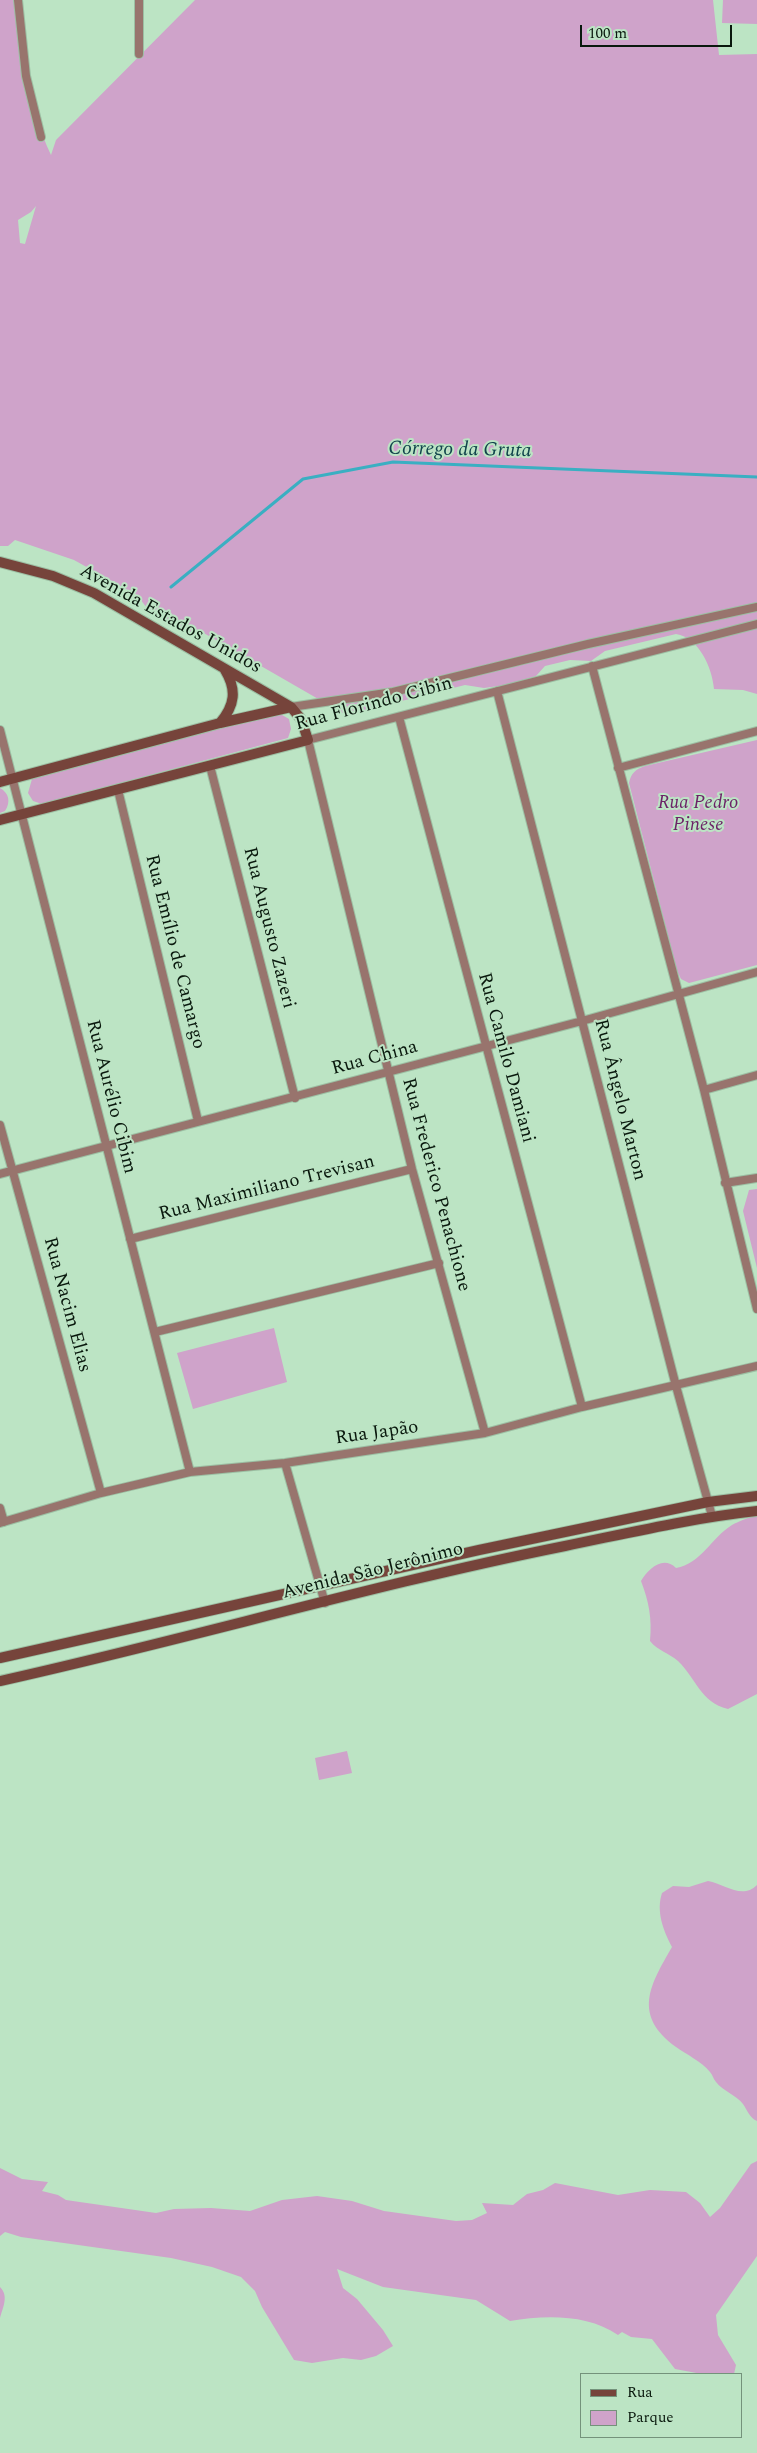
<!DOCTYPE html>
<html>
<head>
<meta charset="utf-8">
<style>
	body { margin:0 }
	#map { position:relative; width:757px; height:2453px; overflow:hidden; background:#bce4c4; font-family:Spectral,serif }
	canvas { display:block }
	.legend { position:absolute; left:580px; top:2373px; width:162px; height:65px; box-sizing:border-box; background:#bce4c4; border:1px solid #74927b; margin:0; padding:6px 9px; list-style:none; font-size:15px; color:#09180d }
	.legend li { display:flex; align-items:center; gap:10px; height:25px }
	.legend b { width:25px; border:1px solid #74927b }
	.scale { position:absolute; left:580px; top:25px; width:152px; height:22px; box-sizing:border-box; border:2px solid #09180d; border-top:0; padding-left:6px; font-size:15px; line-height:18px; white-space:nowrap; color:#09180d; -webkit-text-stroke:4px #bce4c4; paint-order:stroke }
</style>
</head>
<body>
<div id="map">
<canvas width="757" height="2453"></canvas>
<ul class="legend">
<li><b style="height:6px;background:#76443b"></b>Rua</li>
<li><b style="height:14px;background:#cfa3ca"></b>Parque</li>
</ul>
<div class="scale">100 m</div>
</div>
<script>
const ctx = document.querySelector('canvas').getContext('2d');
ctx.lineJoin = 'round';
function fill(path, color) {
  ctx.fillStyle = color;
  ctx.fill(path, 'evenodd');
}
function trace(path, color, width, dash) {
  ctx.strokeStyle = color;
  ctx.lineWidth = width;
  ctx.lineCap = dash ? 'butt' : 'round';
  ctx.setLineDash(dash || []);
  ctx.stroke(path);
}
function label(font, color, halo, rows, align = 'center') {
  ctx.font = font + ' Spectral,serif';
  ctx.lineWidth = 4;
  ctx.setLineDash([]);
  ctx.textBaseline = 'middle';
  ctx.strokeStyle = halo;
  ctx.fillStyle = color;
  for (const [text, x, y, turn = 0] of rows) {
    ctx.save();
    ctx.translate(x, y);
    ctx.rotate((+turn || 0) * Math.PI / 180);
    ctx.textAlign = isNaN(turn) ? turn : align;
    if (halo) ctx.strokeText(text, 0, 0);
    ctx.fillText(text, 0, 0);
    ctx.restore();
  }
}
const green = new Path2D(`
	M0,0h14c7,52 15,107 37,155l5,-15 139,-140h518l6,55 38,-1v640l-14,-4 -29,-1c-2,-22 -15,-51 -38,-55l-71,17 -14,10 -21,-1 -25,6 -9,10 -30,9 -22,3 -19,-3 -119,30 -144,-83 -1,4 -33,-12 -18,-12 -13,-17 -63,-35 -59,-20 -7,6h-8zM36,206l-11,38 -5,-1 -2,-23 13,-8z
	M723,0h34v24l-35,-1z
	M277,712l12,7 2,10 -3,9 -246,66 -9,-3 -5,-8 4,-14z
	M757,740v225l-68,18 -8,-4 -4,-8 -48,-188c2,-10 7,-14 16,-17z
	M0,788c9,5 11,14 5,23l-5,2z
	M757,1189v79l-14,-57 6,-21z
	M274,1328l13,54 -94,27 -16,-56z
	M757,1514v180l-29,15c-28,-7 -32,-31 -50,-48 -9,-8 -20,-10 -28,-20 2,-23 -1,-39 -9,-60 7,-12 22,-26 35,-13 25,-4 36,-31 56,-43 7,-4 17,-7 25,-11z
	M347,1751l5,22 -33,7 -4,-22z
	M708,1881c17,3 34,19 49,4v236c-7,-3 -10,-11 -14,-17 -7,-9 -20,-13 -27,-22 -3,-3 -3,-7 -6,-10 -8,-10 -24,-18 -34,-25 -44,-32 -26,-62 -4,-100 -9,-17 -16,-36 -10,-54l11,-7 16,1z
	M757,2161v95l-41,59 2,20 18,30 -2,9h-32l-27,-5 -23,-30 -21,-2 -9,-5 -4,3c-30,-21 -73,-20 -108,-14l-34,-21 -93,-13 -46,-18 6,19 14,11 26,31 10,16 -17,10 -15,4 -18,-2 -31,5 -18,-3 -32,-53 -7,-16 -14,-14 -29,-10 -41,-9 -150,-21 -16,-5 -5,4v-68l22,11 26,3 -6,9 16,4 8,5 90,13 18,-4 37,-1 39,3 32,-11 35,-4 35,5 32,10 72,10 16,-1 15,-7 -5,-10 31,2 14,-11 16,-4 12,-7 63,12 32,-5 36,2 14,11 10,14 10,-9 31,-44z
	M0,2287c9,9 3,20 0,31z`);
const stream = new Path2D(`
	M171,587l132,-108 90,-17 364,15`);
const street = new Path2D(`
	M18,0l8,76 15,61
	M139,0v54
	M592,666l112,424 53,219
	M497,691l179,695 36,130
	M291,707l102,-15 195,-48 169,-37
	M399,717l183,690
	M0,730l190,742
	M210,766l85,332
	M618,768l139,-37
	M118,790l80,331
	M704,1090l53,-15
	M0,1125l101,368
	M0,1174l582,-153 175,-49
	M725,1183l32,-5
	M130,1239l282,-70
	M155,1332l284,-69
	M485,1433l-73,-264 -104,-429 449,-116
	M285,1463l40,140
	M0,1508l4,14
	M0,1523l101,-30 89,-21 95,-9 200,-30 97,-26 175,-41`);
const secondary = new Path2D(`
	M0,562l53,14 41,17 197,114 10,12 7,21 -308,80
	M220,723c15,-18 17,-33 5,-53
	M0,782l220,-59 71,-16
	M0,1658l479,-108 229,-48 49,-6
	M0,1681c189,-42 375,-97 565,-135 64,-13 127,-28 192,-35`);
const streetNames = [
	["Avenida Estados Unidos",170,620,29],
	["Rua Florindo Cibin",374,705,-15],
	["Rua Augusto Zazeri",268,928,76],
	["Rua Emílio de Camargo",174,952,76],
	["Rua Camilo Damiani",505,1058,75],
	["Rua China",375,1059,-15],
	["Rua Aurélio Cibim",110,1097,76],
	["Rua Ângelo Marton",619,1100,76],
	["Rua Frederico Penachione",435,1185,75],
	["Rua Maximiliano Trevisan",267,1189,-14],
	["Rua Nacim Elias",66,1305,75],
	["Rua Japão",377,1434,-8],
	["Avenida São Jerônimo",373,1572,-14]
];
const parkNames = [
	["Rua Pedro",698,804],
	["Pinese",698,826]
];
const waterNames = [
	["Córrego da Gruta",460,451,1]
];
fill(green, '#cfa3ca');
trace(stream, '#3aafc2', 3);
trace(street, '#9cbfa3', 10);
trace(secondary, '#9cbfa3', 12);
trace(street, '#98746d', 8);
trace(secondary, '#76443b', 10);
label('19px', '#09180d', '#bce4c4', streetNames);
label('italic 19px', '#6c2267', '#bce4c4', parkNames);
label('italic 20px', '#11444c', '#bce4c4', waterNames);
</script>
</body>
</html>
